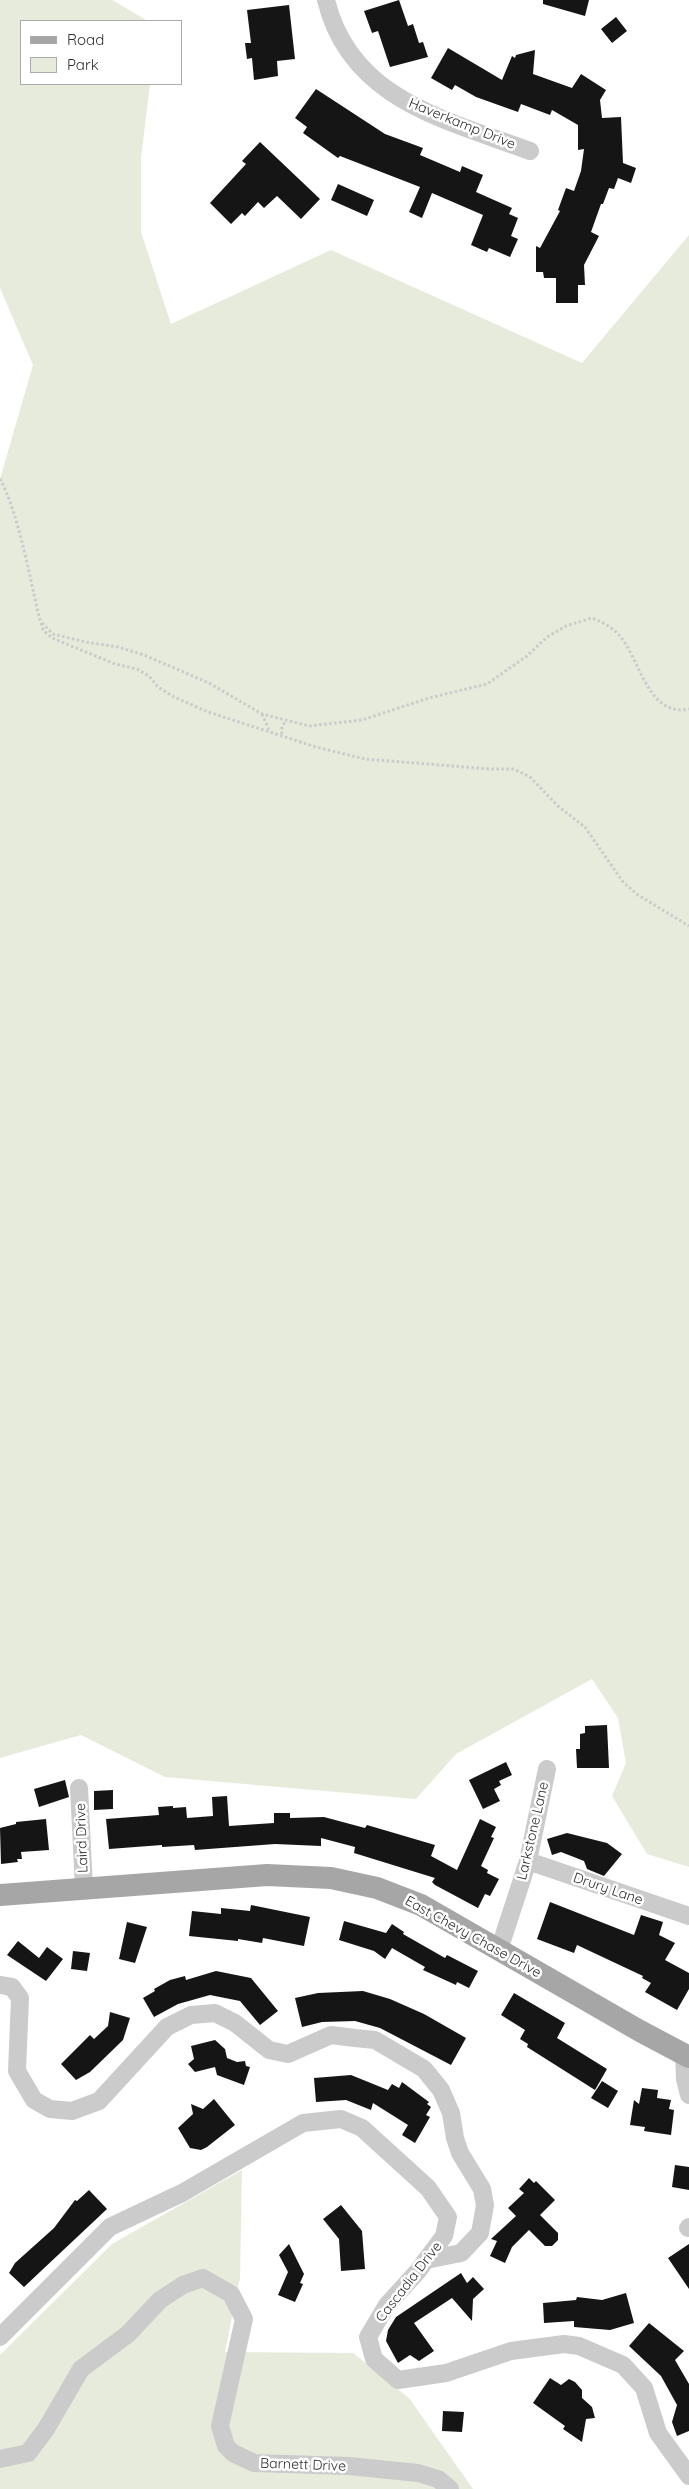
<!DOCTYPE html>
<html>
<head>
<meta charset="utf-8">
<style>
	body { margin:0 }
	#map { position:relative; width:689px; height:2489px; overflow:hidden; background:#fff; font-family:Quicksand,sans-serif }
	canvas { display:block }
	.legend { position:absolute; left:20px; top:20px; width:162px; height:65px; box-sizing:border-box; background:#fff; border:1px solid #ababab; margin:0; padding:6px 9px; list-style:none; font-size:15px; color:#2e2e2e }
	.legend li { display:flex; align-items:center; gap:10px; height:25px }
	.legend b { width:25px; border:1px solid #ababab }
</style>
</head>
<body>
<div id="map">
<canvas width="689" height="2489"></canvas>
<ul class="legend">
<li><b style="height:6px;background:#a6a6a6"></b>Road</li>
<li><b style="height:14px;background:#e7ebdb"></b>Park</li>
</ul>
</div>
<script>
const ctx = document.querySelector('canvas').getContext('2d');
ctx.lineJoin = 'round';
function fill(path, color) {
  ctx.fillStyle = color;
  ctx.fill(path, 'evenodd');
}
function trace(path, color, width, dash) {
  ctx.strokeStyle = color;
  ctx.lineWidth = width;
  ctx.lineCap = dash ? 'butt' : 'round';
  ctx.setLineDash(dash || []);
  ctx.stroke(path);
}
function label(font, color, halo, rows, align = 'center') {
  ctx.font = font + ' Quicksand,sans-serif';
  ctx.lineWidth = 5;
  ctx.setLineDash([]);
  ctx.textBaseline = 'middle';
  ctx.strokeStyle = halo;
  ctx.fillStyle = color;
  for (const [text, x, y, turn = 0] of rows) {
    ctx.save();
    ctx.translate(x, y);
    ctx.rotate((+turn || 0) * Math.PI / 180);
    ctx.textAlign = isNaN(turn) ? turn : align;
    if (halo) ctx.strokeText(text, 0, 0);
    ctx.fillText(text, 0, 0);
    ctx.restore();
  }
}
const green = new Path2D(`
	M0,0h112l36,21h-127v63h129l-9,74v74l30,92 160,-74 251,113 107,-128v1632l-42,-13 -35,-58 14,-33 -8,-45 -26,-39 -136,75 -40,45 -251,-22 -84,-42 -81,23v-1279l33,-114 -33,-77z
	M242,2170l-2,108 -15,74 128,1 56,45 64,91h-473v-134l112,-111z`);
const building = new Path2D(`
	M399,0l9,26 5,-2 6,19 4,-1 5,15 -38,10 -12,-36 -6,2 -8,-22z
	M543,0h46l-4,16 -42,-12z
	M289,5l6,54 -18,2 1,15 -24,4 -2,-22 -5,1 -2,-16h6l-4,-33z
	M616,17l11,14 -15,12 -11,-14z
	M448,48l54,32 10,-24 3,2 1,-3 19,-5 -2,24 39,14 9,-14 25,16 -6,10 2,18 19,-1 2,46 13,5 -5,15 -13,-5 -4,11 -5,-1 -6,16h-2l-10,28 8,4 -15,29 1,20h-7v18h-22v-25h-12l-1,-6h-7v-26l4,2 20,-37 -2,-1 8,-22 8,3 7,-20 3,-22 -6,1v-25l-26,-15 -2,5 -29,-11 -3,8 -42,-15 -21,-12 -3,5 -21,-12z
	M316,89l69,45 38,14 -3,7 40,17 2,-6 21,9 -7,17 36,16 -3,6 9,4 -7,18 7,3 -8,18 -21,-9 -2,4 -16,-7 12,-30 -51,-22 -10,25 -13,-6 11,-25 -80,-31 -2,2 -35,-25 4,-6 -12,-9z
	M260,142l60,57 -19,20 -24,-23 -13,12 -6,-6 -13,14 -3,-3 -11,11 -21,-21 36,-39 -4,-3z
	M338,184l36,16 -7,16 -36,-16z
	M607,1725l2,43h-32l-1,-19h4v-15l5,-1v-7z
	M506,1762l6,13 -13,6 2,4 -7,4 6,12 -17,8 -14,-29z
	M65,1780l4,17 -30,10 -5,-18z
	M113,1790v19l-19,1v-19z
	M227,1796l2,30 45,-3v-10h16v5l34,-1 41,11 2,-3 68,20 -4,11 26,14 23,-51 16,8 -5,10 3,1 -13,28 7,4 -1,3 12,6 -9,17 -5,-2 -7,14 -43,-23 -3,-3 3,-4 -81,-25 1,-6 -34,-9v8l-46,-2 -80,6 -1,-5 -32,2v-2l-53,4 -3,-30 53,-4 -1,-8 15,-1v2l13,-1 1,11 26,-2 -1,-19z
	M46,1819l3,31 -28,2 1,7h-5l1,3 -17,2 -1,-36 16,-4v-2z
	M567,1833l40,10 15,11 -18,22 -17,-7 -3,-8 -23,-9 -9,3 -5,-16z
	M550,1902l84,33 7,-20 22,7 -4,13 16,8 -10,17 24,13v16l-12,21 -32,-18 6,-9 -9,-5 1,-2 -66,-31 -3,8 -37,-14z
	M251,1905l59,12 -6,29 -41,-8 -1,5 -24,-4v2l-49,-5 3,-25 29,3v-6l29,3z
	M344,1921l42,12 6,-9 12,8 -1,2 42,24 2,-3 31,16 -9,17 -12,-6 -1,3 -33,-15 2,-3 -33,-19 -7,11 -11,-8 -35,-11z
	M127,1922l20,5 -12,36 -16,-4z
	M18,1941l21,17 8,-11 16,12 -17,22 -39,-26z
	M73,1951l17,2 -3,18 -16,-2z
	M216,1971l35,7 27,33 -18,14 -20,-24 -30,-6 -32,9 -24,13 -11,-19 12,-7 -1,-2 16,-9 15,-4 1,4z
	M363,1991l27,8 34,15 42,24 -15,27 -71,-37 -25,-7 -33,1 -20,5 -7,-29 23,-5z
	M514,1993l51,30 -8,15 50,31 -12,21 -68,-43 1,-3 -8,-5 5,-9 -24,-15z
	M110,2012l20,6 -7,22 -33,32 -14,8 -15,-16 29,-29 4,4 14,-13z
	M215,2040l10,9 2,9 10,4 8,-1 1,5 4,1 -6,18 -27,-10 -2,-8 -20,5 -7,-8 6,-5 -3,-13z
	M351,2075l37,15 4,-6 7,4 3,-6 27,20 -2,2 4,3 -5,8 4,2 -15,26 -13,-8 6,-10 -35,-22 -2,7 -25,-10 -30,2 -2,-24z
	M602,2081l16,10 -10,17 -17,-10z
	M642,2088l16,2 -1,8 14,2 -2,9 5,1 -3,25 -27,-4 1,-4 -15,-2 4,-25 5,4z
	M214,2099l21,26 -28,22 -6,3 -11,-2 -12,-20 15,-14 -2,-10 12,5z
	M675,2165l14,2v23l-17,-3z
	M529,2178l5,5 2,-2 19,19 -15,15 18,18v7l-6,6h-7l-16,-16 -17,17 -7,16 -15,-7 7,-15 -6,-2 25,-23 -8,-8 16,-15 -5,-4z
	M89,2190l18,19 -83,78 -15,-14 6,-10 39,-35 21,-28 2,1z
	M341,2205l21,26 3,38 -24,2 -2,-32 -16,-20z
	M289,2244l15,30 -4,9 3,1 -8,18 -17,-7 10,-23 -9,-17z
	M689,2244v45l-21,-31z
	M461,2273l6,10 6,-6 11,12 -11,10 -1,22 -20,-23 -38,25 20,28 -15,10 -9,-6 -12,8 -12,-22 2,-11 8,-13z
	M626,2293l8,30 -24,7 -36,-3v-6l-30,2 -1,-20 33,-3 1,-3 25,3z
	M649,2323l35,28 -9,9 14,24v47l-12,5 -5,-14 5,-17 -16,-29 -32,-30z
	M550,2378l11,7 8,-6 6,3 7,8v8l10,9 3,11 -9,1 -4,23 -19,-13 2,-3 -32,-23z
	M443,2411l21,1 -2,20 -20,-1z`);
const path = new Path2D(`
	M0,479c19,35 30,101 40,141l3,10 9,8 63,26 22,5 12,7 9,11 16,10 34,15 108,35 49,12 125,10h24l16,8 29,30 26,20 38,55 15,13 51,31
	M42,623l11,11 32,8 33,5 26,8 65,28 53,31 47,12 53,-6 67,-22 58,-14 40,-28 20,-19 19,-11 26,-8c13,5 25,12 33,25 16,24 26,74 64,66
	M262,714l7,16
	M282,734l-1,-4 4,-9`);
const minor = new Path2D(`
	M326,0c24,100 121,120 204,151
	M79,1788l5,99
	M528,1861l161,55
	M499,1950l29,-89 19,-92
	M0,1985l12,2 8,11 -3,73 17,29 16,9 22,2 27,-10 68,-74 24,-12 24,-2 20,10 34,27 19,4 43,-19 24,3 20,2 49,29 17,21 10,23 4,25 5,15 22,36 3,16 -5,28 -19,20 -35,7
	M684,2054l1,25 4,16
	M688,2228l1,-1
	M0,2337l110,-110 72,-34 121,-70 38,-4 21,9 66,60 20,29 -4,19 -26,35 -31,34 -19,32 6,22 24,21 48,-7 65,-22 53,-7 15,2 44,19 21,23 14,45 31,43
	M0,2459l28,-6 18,-24 35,-60 47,-35 32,-34 23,-15 20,-7 28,16 13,25 -24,107 6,20 7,7 21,10 95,3 69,7 20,6 12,10`);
const major = new Path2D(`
	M0,1895l267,-20 64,3 46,10 44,17 219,126 49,26`);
const streetNames = [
	["Haverkamp Drive",462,124,22],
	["Larkstone Lane",533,1831,-77],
	["Laird Drive",82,1838,-92],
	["Drury Lane",608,1889,19],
	["East Chevy Chase Drive",473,1937,29],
	["Cascadia Drive",409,2282,-52],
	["Barnett Drive",303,2465,2]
];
fill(green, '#e7ebdb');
fill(building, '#151515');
trace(path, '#cbcbcb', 3, [2.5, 2.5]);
trace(minor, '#cbcbcb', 18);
trace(major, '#a6a6a6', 22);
label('14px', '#2e2e2e', '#fff', streetNames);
</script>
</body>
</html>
